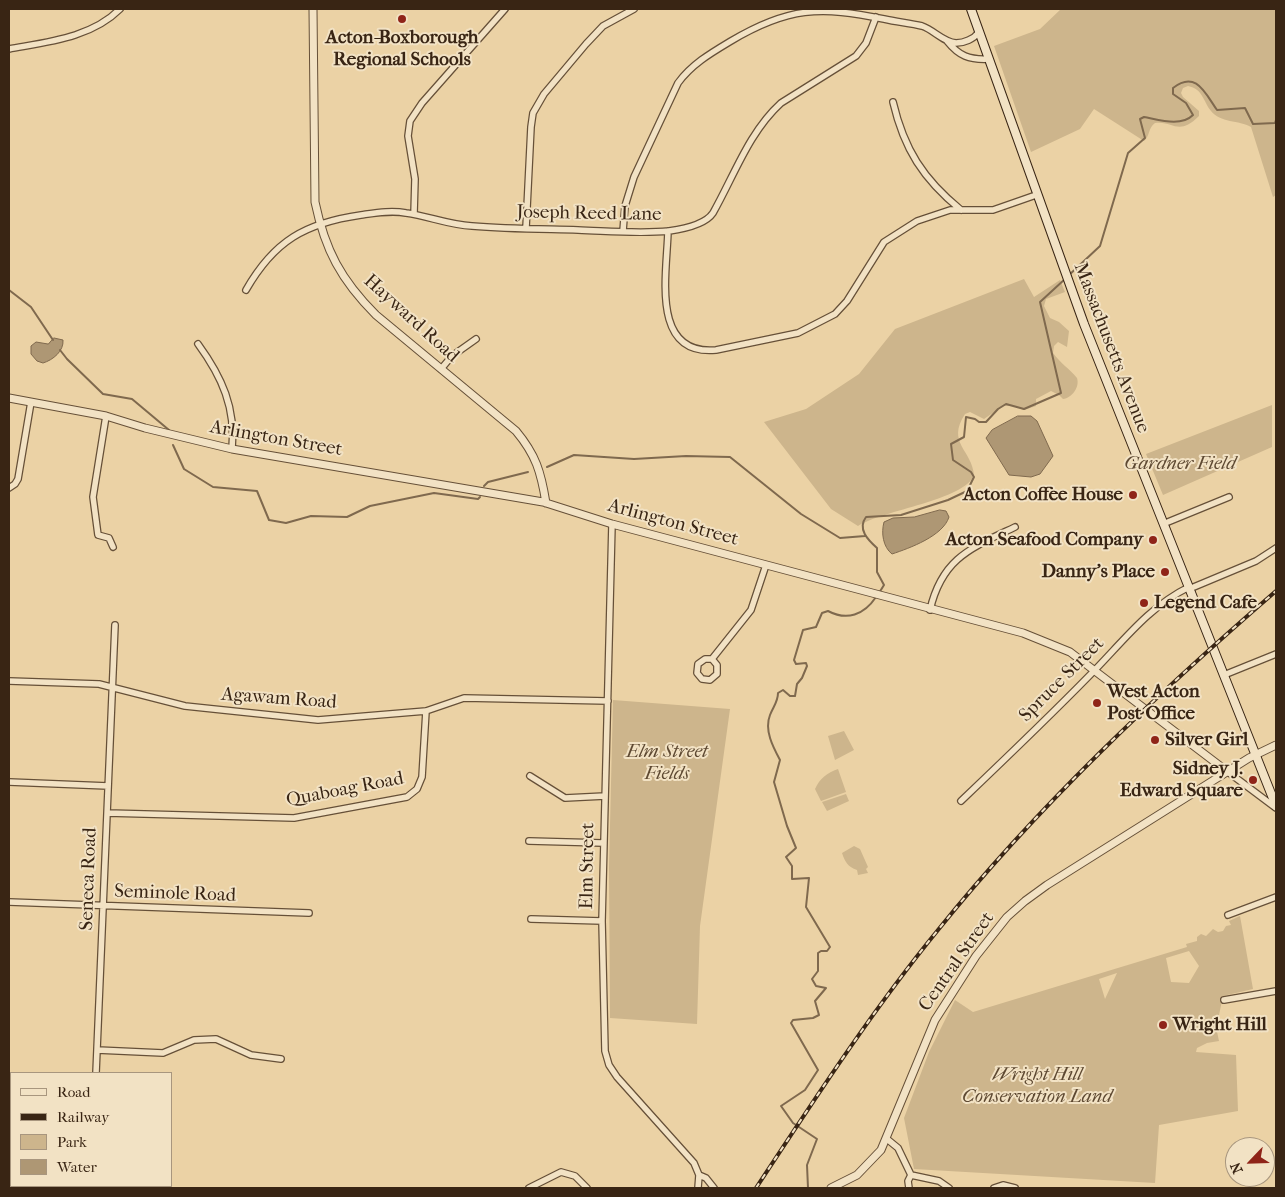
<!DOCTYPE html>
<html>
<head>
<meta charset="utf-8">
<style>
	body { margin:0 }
	#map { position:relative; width:1285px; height:1197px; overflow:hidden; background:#ebd2a5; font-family:"IM FELL French Canon",serif }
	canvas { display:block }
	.frame { position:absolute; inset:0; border:10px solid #392514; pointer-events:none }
	.legend { position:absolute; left:10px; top:1072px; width:162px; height:115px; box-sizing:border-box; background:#f2e2c4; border:1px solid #a8967e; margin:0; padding:6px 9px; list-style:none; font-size:15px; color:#392514 }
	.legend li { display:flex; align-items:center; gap:10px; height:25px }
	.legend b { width:25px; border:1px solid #a8967e }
	.north { position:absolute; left:1225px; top:1137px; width:50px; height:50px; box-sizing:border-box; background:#f2e2c4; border:1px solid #a8967e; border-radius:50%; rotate:246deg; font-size:14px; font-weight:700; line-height:20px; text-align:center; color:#392514 }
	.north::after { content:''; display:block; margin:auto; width:18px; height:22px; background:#8f2418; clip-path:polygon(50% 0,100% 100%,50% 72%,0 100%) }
</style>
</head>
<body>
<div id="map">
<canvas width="1285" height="1197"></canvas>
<div class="frame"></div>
<ul class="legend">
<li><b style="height:6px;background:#f2e2c4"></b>Road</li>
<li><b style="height:6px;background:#392514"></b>Railway</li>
<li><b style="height:14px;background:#cdb58c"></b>Park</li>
<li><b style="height:14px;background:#ae9774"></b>Water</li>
</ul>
<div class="north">N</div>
</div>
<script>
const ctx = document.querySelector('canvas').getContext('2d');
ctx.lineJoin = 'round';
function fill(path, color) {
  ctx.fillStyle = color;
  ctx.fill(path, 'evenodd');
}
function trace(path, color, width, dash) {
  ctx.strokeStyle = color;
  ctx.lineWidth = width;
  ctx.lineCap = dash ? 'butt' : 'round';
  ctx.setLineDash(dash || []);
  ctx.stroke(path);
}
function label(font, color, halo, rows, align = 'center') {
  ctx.font = font + ' "IM FELL French Canon",serif';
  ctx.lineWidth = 4;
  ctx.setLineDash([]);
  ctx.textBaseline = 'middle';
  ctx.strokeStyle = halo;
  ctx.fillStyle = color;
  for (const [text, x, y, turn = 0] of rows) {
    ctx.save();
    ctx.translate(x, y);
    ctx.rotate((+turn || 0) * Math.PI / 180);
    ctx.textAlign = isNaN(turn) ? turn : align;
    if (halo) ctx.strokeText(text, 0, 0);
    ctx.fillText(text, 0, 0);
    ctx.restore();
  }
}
const green = new Path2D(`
	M1061,9h215v186l-3,2 -22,-70c-12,-7 -31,-4 -40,-16 -8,-10 -8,-22 -23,-25l-5,2 -2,5 2,4 16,14v5c-21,21 -26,4 -44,7 -7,5 -5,13 -11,18l-50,-32 -14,20 -49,23 -37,-106 46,-17z
	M1024,279l10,18 26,-17 5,12 -19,7 -2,7 6,12 9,4 10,9 -2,16 -9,-5 -4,4 -1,7c7,10 17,16 24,25 3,9 -5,20 -14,21l-4,-4 -8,-4 -15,8v7l-12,4 -11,-4h-10l-19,13 -14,-7 -5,2c-19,29 7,36 9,61 -9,25 -91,35 -116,51l-27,-17 -67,-87 42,-13 53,-35 36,-45z
	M1272,405v42l-109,48 -17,-41z
	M613,700l117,9 -30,217 -3,98 -87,-6 -1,-151z
	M844,731l10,19 -19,10 -7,-24z
	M838,769l8,23 -25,9 -6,-12c5,-11 12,-16 23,-20z
	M846,794l3,7 -22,10 -5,-9z
	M854,846l6,3 8,18 -2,2 2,4 -10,2 -1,-5c-9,-3 -12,-8 -15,-17z
	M1240,916l13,73 -30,7 -4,19 1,10 -4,2 3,14 -12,2 -10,5 -1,4 40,3 2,56 -79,14 -4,58 -241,-14 -10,-51 25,-66 26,-52 18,12 214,-65 -1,-3 11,-3v-4l4,-3 5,2 7,-7 5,3 5,-1 3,-5 5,-1 -2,-4zM1189,951l10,15 -10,17 -18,-1 -5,-24zM1117,973l-12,26 -6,-20z`);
const water = new Path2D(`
	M54,338l9,2c1,11 -10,20 -20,23l-6,-2 -6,-7v-8l5,-4 12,2z
	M1018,416h13l6,5 16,35 -13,18 -9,3 -22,-2 -23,-37 6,-8z
	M940,510l6,1 3,6c-6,19 -39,31 -57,37 -9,-7 -11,-21 -8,-32l9,-4 21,-1z`);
const stream = new Path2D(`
	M1068,276l32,-30 28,-93 17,-15 -5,-19 4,-2c16,3 37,10 49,-2l-7,-12 -13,-9v-6c23,-18 32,5 44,22l28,-2 8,16 22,-1 1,-3
	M9,290l22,17 22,33
	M60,350l7,9 36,35 29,5 37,31
	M173,445l11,24 29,18 44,4 12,29 17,3 25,-7 36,1 23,-11 64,-13 44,6 2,-2
	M547,467l27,-12 60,4 52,-3 44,1 71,57 39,24 25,-2
	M484,486l4,-4 40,-10
	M879,593l5,-8 -7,-13v-24c-9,-8 -20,-19 -11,-31l35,-2 47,-15 19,-9 7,-14 -3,-5 -18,-12 -2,-16 13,-7 2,-20 9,2 4,3h7l12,-13 8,-5 18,5 37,-16 -21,-91 25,-23
	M808,1188l-1,-23 10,-26 -24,-16 -12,-17 24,-16 13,-20 -27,-47 2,-3 20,-2 6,-3 -4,-14 11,-13 -10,-2 -4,-7 6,-8v-18l3,-2h6l3,-4 -24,-40 3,-29 -17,1v-13l-6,-9 10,-9 -9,-22 -13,-44 6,-22c-7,-13 -16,-30 -10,-45 3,-8 8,-13 8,-22l5,-3 7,6h5l2,-12 5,-6 5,-12 -1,-3 -10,1 -2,-4 9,-30 13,-3 6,-14 6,-2c19,10 36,4 48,-14`);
const minor = new Path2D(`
	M947,41c12,15 22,19 42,18
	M9,49c38,-7 82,-11 111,-40
	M893,102c11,47 30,77 68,108
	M414,214l1,-35 -7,-43 2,-15 12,-18 83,-94
	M526,228l5,-101 2,-14 11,-19 42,-50 17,-18 31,-17
	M623,231l2,-25 9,-29 44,-94c14,-19 33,-30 53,-42 57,-34 89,-35 153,-22 13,3 25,4 38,7 12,4 21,16 34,17 8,0 18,-4 23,-11
	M668,231c-1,42 -18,125 48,119l82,-17 37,-19 12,-13 37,-59 33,-21 33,-11h43l43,-15
	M246,290c28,-49 59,-67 115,-75 14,-2 30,-5 45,-2 22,3 43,12 66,13 35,3 71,3 106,4 30,1 61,4 91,1 14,-2 36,-6 44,-18 21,-37 36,-81 68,-110l75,-47 10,-13 10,-26
	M198,344c24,33 38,64 34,105
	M441,369l11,-13 24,-17
	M106,416l-13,81 5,38 11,3 4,9
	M9,488l6,-4 3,-5 13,-77
	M612,524l-10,397 3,130 4,14 8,12 77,86 5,12 -1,13
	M1163,524l66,-27
	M1189,589l67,-28 20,-13
	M930,610c12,-52 41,-62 85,-83
	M712,659l5,6v9l-7,6 -8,-1 -5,-6 1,-9 7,-5h7l39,-49 15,-45
	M1224,675l52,-21
	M9,681l90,3 86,22 133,14 108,-9 38,-13 144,3
	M1228,772l48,36
	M530,776l35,22 40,-2
	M9,782l99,4
	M961,801c43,-41 87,-83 129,-126 31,-31 58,-68 99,-88
	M107,813l187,5 113,-21 10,-8 5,-12 4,-66
	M529,841l74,2
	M9,902l300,11
	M1228,915l48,-18
	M531,919l71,2
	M1224,1000l52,-9
	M97,1050l66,3 31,-13 22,-1 35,16 30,4
	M96,1073l19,-448
	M887,1139l11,9 13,27 28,6 10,7
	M9,1174h2
	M699,1175l7,3 8,10
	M105,1186l7,2
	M529,1188l32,-16 14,4 12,12
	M909,1188l-1,-7 3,-6
	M994,1188l9,-3 12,3`);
const tertiary = new Path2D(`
	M313,9l2,193c10,48 26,78 61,113l140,116c20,24 25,41 30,72
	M9,398l97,18 39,12 87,21 311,53 69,22 411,109 47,19 158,120
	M831,1188l26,-13 24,-25 54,-130 41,-64 31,-39 18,-16 22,-16 202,-127 27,-13`);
const secondary = new Path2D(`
	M971,9l113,315 192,482`);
const rail = new Path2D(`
	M756,1188c58,-88 115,-176 182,-258 99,-123 219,-236 338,-339`);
const markers = [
	[402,19,5,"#8f2418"],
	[1133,495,5,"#8f2418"],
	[1153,540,5,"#8f2418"],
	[1165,572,5,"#8f2418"],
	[1144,603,5,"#8f2418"],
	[1097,703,5,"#8f2418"],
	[1155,740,5,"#8f2418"],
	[1253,780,5,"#8f2418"],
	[1163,1025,5,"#8f2418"]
];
const poiNames = [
	["Acton-Boxborough",402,38,"center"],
	["Regional Schools",402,60,"center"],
	["Acton Coffee House",1123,495],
	["Acton Seafood Company",1143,540],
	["Danny's Place",1155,572],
	["Legend Cafe",1154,603,"left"],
	["West Acton",1107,692,"left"],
	["Post Office",1107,714,"left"],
	["Silver Girl",1165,740,"left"],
	["Sidney J.",1243,769],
	["Edward Square",1243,791],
	["Wright Hill",1173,1025,"left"]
];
const streetNames = [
	["Joseph Reed Lane",589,214,1],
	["Hayward Road",411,319,42],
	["Massachusetts Avenue",1111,348,69],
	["Arlington Street",276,439,10],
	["Arlington Street",673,523,15],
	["Spruce Street",1062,680,-45],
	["Agawam Road",279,699,4],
	["Quaboag Road",345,790,-11],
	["Elm Street",588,866,-89],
	["Seneca Road",89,879,-88],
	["Seminole Road",175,894,2],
	["Central Street",957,962,-55]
];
const parkNames = [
	["Gardner Field",1180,464],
	["Elm Street",667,752],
	["Fields",667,774],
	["Wright Hill",1037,1075],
	["Conservation Land",1037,1097]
];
fill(green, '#cdb58c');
fill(water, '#ae9774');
trace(water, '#7f694e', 1);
trace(stream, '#7f694e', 2);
trace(minor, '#665038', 8);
trace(tertiary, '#665038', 9);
trace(secondary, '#392514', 10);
trace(minor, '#f2e2c4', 5.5);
trace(tertiary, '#f2e2c4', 7);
trace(secondary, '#f2e2c4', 8);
trace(rail, '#392514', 4);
trace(rail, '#f2e2c4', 2, [5.5]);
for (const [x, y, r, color] of markers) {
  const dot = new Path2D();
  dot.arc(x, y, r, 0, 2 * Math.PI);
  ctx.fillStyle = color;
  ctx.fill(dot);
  trace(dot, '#f2e2c4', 2);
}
label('bold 19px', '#392514', '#f2e2c4', poiNames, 'right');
label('19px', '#392514', '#f2e2c4', streetNames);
label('italic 19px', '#5e4932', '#f2e2c4', parkNames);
</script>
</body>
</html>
